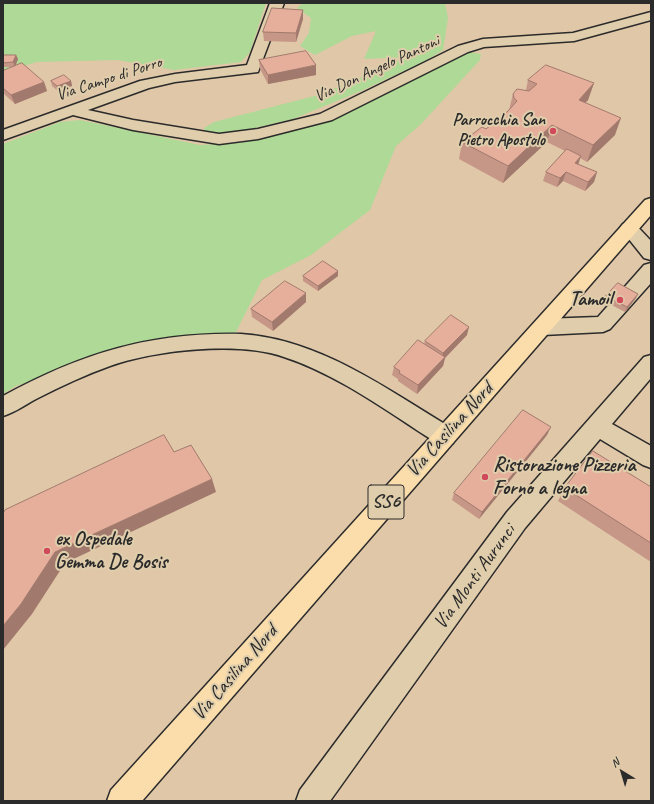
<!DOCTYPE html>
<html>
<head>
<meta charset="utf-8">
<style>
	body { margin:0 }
	#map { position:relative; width:654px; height:804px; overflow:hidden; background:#e0c7a8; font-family:Caveat,sans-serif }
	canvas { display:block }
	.frame { position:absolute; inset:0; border:4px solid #2b2b2b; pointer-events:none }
	.north { position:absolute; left:602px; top:752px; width:40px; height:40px; -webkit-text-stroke:3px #dfcdab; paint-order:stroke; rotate:322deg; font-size:11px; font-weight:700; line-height:16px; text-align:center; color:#2b2b2b }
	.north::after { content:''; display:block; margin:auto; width:14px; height:18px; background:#2b2b2b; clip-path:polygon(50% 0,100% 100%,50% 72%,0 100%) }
</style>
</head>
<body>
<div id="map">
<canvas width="654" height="804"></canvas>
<div class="frame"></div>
<div class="north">N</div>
</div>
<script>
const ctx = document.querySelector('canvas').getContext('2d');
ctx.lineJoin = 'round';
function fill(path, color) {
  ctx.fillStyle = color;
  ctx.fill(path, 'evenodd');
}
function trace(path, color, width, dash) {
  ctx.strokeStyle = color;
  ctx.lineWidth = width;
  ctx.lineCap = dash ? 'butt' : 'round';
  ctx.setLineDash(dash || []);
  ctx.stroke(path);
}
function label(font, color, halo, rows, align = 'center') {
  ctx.font = font + ' Caveat,sans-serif';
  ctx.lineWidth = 4;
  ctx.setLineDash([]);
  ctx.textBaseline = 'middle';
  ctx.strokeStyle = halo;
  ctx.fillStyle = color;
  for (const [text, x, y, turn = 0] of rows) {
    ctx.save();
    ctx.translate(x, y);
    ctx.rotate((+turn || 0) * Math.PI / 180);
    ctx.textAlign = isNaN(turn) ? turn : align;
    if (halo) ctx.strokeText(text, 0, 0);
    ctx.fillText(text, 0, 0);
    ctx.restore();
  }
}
const green = new Path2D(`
	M3,3h263l-16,49 -9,10 -67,8 -57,-10 -80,2 -34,10z
	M303,3h142l3,15 -5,32 -16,10 -66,31 -68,28 -64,15 -24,-2 -1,-4 10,-6 108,-28 86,-37 -44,2 12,-28 -24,5 -37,19 -15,-9 9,-13 2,-15 -14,-10z
	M469,52l12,2 -1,6 -59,64 -25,22 -26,64 -59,45 -49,25 -29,58 -72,1 -145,47 -13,8v-250l57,-22 20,-2 120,25 39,-2 78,-18z`);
const minor = new Path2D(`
	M270,3h14l-26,69 -83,10 -26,6 -61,22 45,10 86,14 39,-5 62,-15 138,-68 25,-7 90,-6 78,-21v8l-77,21 -90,6 -16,5 -136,68 -74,19 -39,5 -86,-14 -60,-15 -70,25v-10l137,-49 35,-7 72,-9z
	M629,222l6,2 16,17v19l-7,-2 -24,-30 3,-4z
	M651,263v20l-41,46 -7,3 -60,3 -7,-3 -3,-5 3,-5 7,-3 55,-2 46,-52z
	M241,334c79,5 147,56 212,95l3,7 -3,7 -8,3 -8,-3c-49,-31 -98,-68 -153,-86 -46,-16 -128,-7 -174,9 -25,9 -49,20 -72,32 -12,6 -22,14 -35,18v-20c79,-43 148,-64 238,-62z
	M651,355v23l-39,46 39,22v22l-8,-3 -43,-26 -75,89 -195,273h-34l4,-11 207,-278 137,-155z`);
const major = new Path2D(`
	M651,198v17l-509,586h-35l4,-11 534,-590z`);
const wall = new Path2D(`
	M303,10v9l-7,23 -32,-1 -1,-9z
	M3,55h13l2,4 -3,7 29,16 3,9 -32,13 -12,-11v-22l11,-4h-11z
	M259,60l57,15 -48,9 -8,-15z
	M528,80l66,3 -6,17 -3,3 30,32 -28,27 -7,-4 -2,6 19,8 -3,10 -9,9 -22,-10 -6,6 -14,-6 3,-9 19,-21 -18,-9 -44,41 -44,-24 3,-17 24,-13 23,-19 4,-16 13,-4z
	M51,81h20l1,5 -14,5 -6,-5z
	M338,271v5l-20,15 -15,-10v-5z
	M306,293v9l-33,29 -21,-14 -1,-8z
	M606,296l30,2 -11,14 -21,-11z
	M467,335l-22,23 -2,8 -26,28 -19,-13v-2l-6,-4 2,-8 30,-23 1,-3z
	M547,435l-68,84 -27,-19 2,-7z
	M651,487v75l-93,-61 7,-13z`);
const shadedWall = new Path2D(`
	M303,10v9l-7,23v-9z
	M16,55l2,4 -3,8 -2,-5z
	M316,65v10l-48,9v-9z
	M71,81l1,5 -14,5 -1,-5z
	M44,82l3,9 -32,13 -4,-9z
	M594,83l-6,17 -15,17 6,-17z
	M621,118l-6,17 -28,27 6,-17z
	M552,125l-5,17 -44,41 5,-17z
	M581,156l-3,9 -3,-2z
	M566,172l-3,9 -6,6 3,-9z
	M597,172l-3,10 -9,9 3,-9z
	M338,271v5l-20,15v-5z
	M306,293v9l-33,29 -1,-9z
	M638,294l-2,4 -11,14 2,-5z
	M469,327l-2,8 -22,23 -2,8 -26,28 1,-9 23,-24 2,-8z
	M551,427l-4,8 -68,84 3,-7z
	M212,479l4,13 -151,71 -33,51 -29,36v-24l52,-74z`);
const building = new Path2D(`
	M272,8l31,2 -7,23 -33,-1z
	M306,51l10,14 -48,10 -9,-15z
	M3,55h13l-3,7 -10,1z
	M22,63l22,19 -33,13 -8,-7v-17z
	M546,65l48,18 -15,17 42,18 -28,27 -41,-20 -44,41 -46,-24 20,-15 4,2 22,-18 9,-10 -3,-3 -1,-4 4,-5 12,2 8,-7 -9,-4z
	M64,75l7,6 -14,5 -6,-5z
	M567,149l14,7 -6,7 22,9 -9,10 -22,-10 -6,6 -14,-6z
	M323,261l15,10 -20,15 -15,-10z
	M285,281l21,12 -34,29 -21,-13z
	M618,283l20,11 -11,13 -21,-11z
	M451,315l18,12 -26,26 -18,-12z
	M418,340l27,17 -27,28 -19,-12 1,-2 -6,-4z
	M523,410l28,17 -69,85 -28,-19z
	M164,435l10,17 17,-7 21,34 -157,73 -34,52 -18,22v-113l2,-3z
	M593,451l58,36v56l-86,-55z`);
const markers = [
	[553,131,4,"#d1495b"],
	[620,300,4,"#d1495b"],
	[485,477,4,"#d1495b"],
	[47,551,4,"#d1495b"]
];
const farStreetnames = [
	["Via Don Angelo Pantoni",377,69,-25],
	["Via Campo di Porro",109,79,-18]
];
const farPoinames = [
	["Parrocchia San",545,121],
	["Pietro Apostolo",545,141]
];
const shields = [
	[386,502,36]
];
const shieldNames = [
	["SS6",386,502]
];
const poiNames = [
	["Tamoil",612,300,"right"],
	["Ristorazione Pizzeria",493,466],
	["Forno a legna",493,489],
	["ex Ospedale",55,540],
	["Gemma De Bosis",55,563]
];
const streetNames = [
	["Via Casilina Nord",450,430,-48],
	["Via Monti Aurunci",475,577,-54],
	["Via Casilina Nord",235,673,-49]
];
fill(green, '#afd996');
trace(minor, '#2b2b2b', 3);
trace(major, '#2b2b2b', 3);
fill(minor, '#dfcdab');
fill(major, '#faddab');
fill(wall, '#c69686');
fill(shadedWall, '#a17a6d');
fill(building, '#e6af9c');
trace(building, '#a17a6d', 1);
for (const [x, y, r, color] of markers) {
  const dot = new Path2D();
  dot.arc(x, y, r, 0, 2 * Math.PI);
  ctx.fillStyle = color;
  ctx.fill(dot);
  trace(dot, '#dfcdab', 1.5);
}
label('17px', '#2b2b2b', '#dfcdab', farStreetnames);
label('bold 17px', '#2b2b2b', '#dfcdab', farPoinames, 'right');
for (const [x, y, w] of shields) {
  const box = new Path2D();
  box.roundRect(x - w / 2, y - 17, w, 34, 3);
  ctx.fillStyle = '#dfcdab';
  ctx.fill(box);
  trace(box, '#2b2b2b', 1);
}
label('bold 19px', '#2b2b2b', null, shieldNames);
label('bold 20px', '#2b2b2b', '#dfcdab', poiNames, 'left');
label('20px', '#2b2b2b', '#dfcdab', streetNames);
</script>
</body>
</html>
